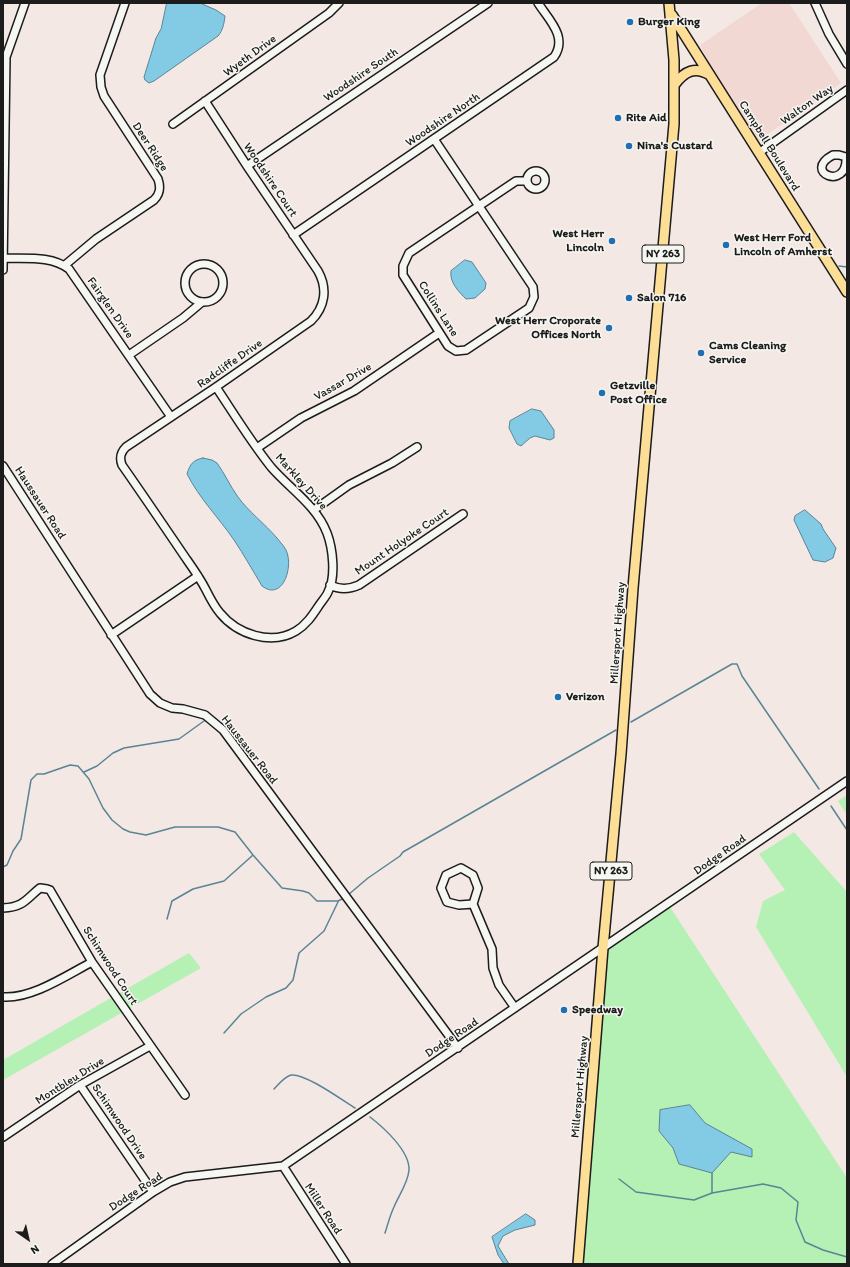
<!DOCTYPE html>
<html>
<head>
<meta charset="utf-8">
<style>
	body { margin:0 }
	#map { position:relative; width:850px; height:1267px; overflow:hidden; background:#f4e8e4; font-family:Itim,sans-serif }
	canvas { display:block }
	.frame { position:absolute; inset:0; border:4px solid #1c1c1c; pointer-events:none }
	.north { position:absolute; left:8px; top:1219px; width:40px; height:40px; -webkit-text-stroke:3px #f6f6f2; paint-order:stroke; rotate:146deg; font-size:11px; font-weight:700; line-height:16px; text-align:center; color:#1c1c1c }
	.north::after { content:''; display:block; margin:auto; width:14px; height:18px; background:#1c1c1c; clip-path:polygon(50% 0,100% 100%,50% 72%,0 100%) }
</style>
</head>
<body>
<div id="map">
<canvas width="850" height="1267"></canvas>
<div class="frame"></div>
<div class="north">N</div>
</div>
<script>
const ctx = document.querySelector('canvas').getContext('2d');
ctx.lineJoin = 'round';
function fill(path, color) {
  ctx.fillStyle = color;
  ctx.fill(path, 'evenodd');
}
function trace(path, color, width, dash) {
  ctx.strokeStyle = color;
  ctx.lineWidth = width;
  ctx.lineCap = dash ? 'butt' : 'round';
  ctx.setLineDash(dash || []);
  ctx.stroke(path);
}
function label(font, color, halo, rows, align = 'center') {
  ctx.font = font + ' Itim,sans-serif';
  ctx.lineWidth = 3;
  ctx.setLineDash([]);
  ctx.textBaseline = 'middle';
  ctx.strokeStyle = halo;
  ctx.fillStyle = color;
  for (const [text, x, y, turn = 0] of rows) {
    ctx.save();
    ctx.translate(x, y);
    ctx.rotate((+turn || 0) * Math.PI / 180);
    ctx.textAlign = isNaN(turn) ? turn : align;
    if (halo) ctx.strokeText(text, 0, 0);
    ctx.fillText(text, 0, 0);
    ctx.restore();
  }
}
const built = new Path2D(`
	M762,3h27l52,80 -83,58 -44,-69 -14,-27z`);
const green = new Path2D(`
	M847,795v20l-9,-14z
	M794,832l53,60v185l-91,-150 7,-26 22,-11 -26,-36z
	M668,904l179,274v86h-269l25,-316z
	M189,953l12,15 -198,112v-20z`);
const water = new Path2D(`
	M167,3h33l16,7 9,6c-1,8 -2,14 -7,20l-64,45 -5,2 -4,-3 -1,-3 12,-39 5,-9z
	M465,260l7,2 14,21 -1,6 -10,9 -9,1c-7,-7 -17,-17 -15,-28z
	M532,409l9,2 13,19v8l-4,2 -15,-4 -5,2 -9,8 -4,-2 -8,-16 1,-7z
	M203,458l9,2 5,3c8,11 13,23 21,34 10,14 27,27 39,41 3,4 7,8 9,12 8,16 -3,52 -24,36 -9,-15 -18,-31 -28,-46 -15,-22 -35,-42 -47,-66 3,-10 6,-14 16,-16z
	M805,510l16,14 2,5 13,19 -3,10 -8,4 -12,-2 -19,-40 1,-4z
	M690,1105l15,18 47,26v8l-21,-5 -19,21 -33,-9 -6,-16 -14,-17 1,-21z
	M526,1214l9,6v5l-20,5 -12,6 -5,10 11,18h-5l-6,-9 -6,-18z`);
const stream = new Path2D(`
	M839,266l8,1
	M631,722l101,-58h5l5,12 77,113
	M84,772l13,-6 16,-13 11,-5 55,-9 25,-18
	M831,806l16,24
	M3,867l4,-2 6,-14 8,-12 10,-59 6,-6h7l26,-9 8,1 11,13 14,29 9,12 11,9 7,3 16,3 29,-8h43l17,5 18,23 29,33 21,3 6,2 8,8h21l6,-3
	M348,895l20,-17 32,-22 3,-4 213,-122
	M167,919l5,-18 21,-12 31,-8 29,-26
	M224,1033l17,-19 25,-17 20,-9 7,-8 6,-27 25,-22 14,-29
	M274,1089c5,-5 10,-12 17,-14 14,-2 51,25 64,33
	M370,1117c13,10 40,34 39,53 -1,13 -10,25 -15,37 -4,8 -6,17 -9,26
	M619,1179l17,13 58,8 18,-7 51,-9 18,4 17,14 -2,18 9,22 18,8 24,7
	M712,1193v-20`);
const minor = new Path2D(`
	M815,3l14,31 18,30
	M205,101l42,65 71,105c10,18 7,36 -7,50l-95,66 -90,60c-5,5 -7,10 -4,18 21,30 42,61 63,92 7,10 15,21 21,33 4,8 8,16 14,23 17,21 51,33 76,18 10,-6 16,-15 22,-24 3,-5 8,-10 10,-15 8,-15 5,-43 -1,-59 -11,-28 -37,-44 -56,-66 -20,-25 -37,-53 -55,-80
	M173,124l156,-111 10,-10
	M434,139l99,148 1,10 -5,11 -63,42 -10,1 -8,-5 -45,-71v-9l6,-13 107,-72h11
	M760,152l87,-62
	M833,155h6l7,2c2,35 -45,15 -13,-2z
	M247,166l241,-163
	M527 180a9 9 0 1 1 18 0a9 9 0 1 1-18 0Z
	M293,235l261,-178c14,-20 -5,-37 -16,-54
	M3,258c22,1 48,-3 66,11l102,148
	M185 283a19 19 0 1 1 38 0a19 19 0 1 1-38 0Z
	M65,265l31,-26 58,-39c6,-6 7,-12 4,-21l-54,-83 -3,-9 -1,-12 25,-72
	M3,270l3,-213 19,-54
	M129,355l54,-37 19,-16
	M257,448l44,-30 53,-27 85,-58
	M3,466l147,228 10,9 12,5 11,1 22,6 18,15 235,318
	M314,510l35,-25 43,-22 25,-16
	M330,585c10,5 20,4 29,0l104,-71
	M111,635l87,-59
	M473,904l-14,1 -12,-3 -6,-14 5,-13 15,-7 12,7 5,13 -5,16 19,45 1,19 6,17 16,23
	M3,908c21,-1 23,-9 37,-20l7,1 3,1 42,72 93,133
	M3,997c29,2 64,-22 89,-35
	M80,1085l73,107
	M3,1137l77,-52 70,-39
	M283,1166l63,98
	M52,1264l101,-72 17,-10 15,-5 98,-11 564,-385`);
const major = new Path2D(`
	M672,15l175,277
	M675,84c10,-13 20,-18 35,-9
	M578,1264l25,-316 18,-194 12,-166 41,-464v-64l-5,-57`);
const markers = [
	[630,22,4,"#1f6fb2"],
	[618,118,4,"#1f6fb2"],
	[629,146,4,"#1f6fb2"],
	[612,241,4,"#1f6fb2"],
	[726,245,4,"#1f6fb2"],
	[629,298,4,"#1f6fb2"],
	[609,328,4,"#1f6fb2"],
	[701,353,4,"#1f6fb2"],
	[602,393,4,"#1f6fb2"],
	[558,697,4,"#1f6fb2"],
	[564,1010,4,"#1f6fb2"]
];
const shields = [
	[663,254,42],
	[611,871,42]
];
const shieldNames = [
	["NY 263",663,254],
	["NY 263",611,871]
];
const poiNames = [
	["Burger King",638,22],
	["Rite Aid",626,118],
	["Nina's Custard",637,146],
	["West Herr",604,234,"right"],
	["Lincoln",604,248,"right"],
	["West Herr Ford",734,238],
	["Lincoln of Amherst",734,252],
	["Salon 716",637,298],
	["West Herr Croporate",601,321,"right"],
	["Offices North",601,335,"right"],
	["Cams Cleaning",709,346],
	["Service",709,360],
	["Getzville",610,386],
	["Post Office",610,400],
	["Verizon",566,697],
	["Speedway",572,1010]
];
const streetNames = [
	["Wyeth Drive",250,56,-36],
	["Woodshire South",361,75,-34],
	["Walton Way",807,105,-35],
	["Woodshire North",443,120,-34],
	["Campbell Boulevard",769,146,58],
	["Deer Ridge",150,147,57],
	["Woodshire Court",270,180,56],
	["Fairglen Drive",110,308,55],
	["Collins Lane",438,309,57],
	["Radcliffe Drive",230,364,-35],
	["Vassar Drive",343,382,-30],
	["Markley Drive",301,482,48],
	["Haussauer Road",40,503,57],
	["Mount Holyoke Court",402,542,-34],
	["Millersport Highway",618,633,-86],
	["Haussauer Road",249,750,52],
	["Dodge Road",720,855,-35],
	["Schimwood Court",110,966,57],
	["Dodge Road",452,1038,-34],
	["Montbleu Drive",70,1081,-32],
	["Millersport Highway",580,1087,-85],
	["Schimwood Drive",119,1122,56],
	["Dodge Road",136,1192,-33],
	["Miller Road",323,1209,57]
];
fill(built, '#f2d8d3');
fill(green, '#b5f0b4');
fill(water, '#83cae5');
trace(water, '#5a8495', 1);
trace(stream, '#5a8495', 1.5);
trace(minor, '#1c1c1c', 10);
trace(major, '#1c1c1c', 12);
trace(minor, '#f6f6f2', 7);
trace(major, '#fdde96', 9);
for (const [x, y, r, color] of markers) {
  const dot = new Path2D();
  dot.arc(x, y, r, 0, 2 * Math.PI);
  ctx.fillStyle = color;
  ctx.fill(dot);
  trace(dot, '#f6f6f2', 1.5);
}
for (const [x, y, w] of shields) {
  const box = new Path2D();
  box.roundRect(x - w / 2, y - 9, w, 18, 3);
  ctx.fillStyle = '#f6f6f2';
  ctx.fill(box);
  trace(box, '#1c1c1c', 1);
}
label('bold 11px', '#1c1c1c', null, shieldNames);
label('bold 12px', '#1c1c1c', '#f6f6f2', poiNames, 'left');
label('12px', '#1c1c1c', '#f6f6f2', streetNames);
</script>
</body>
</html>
